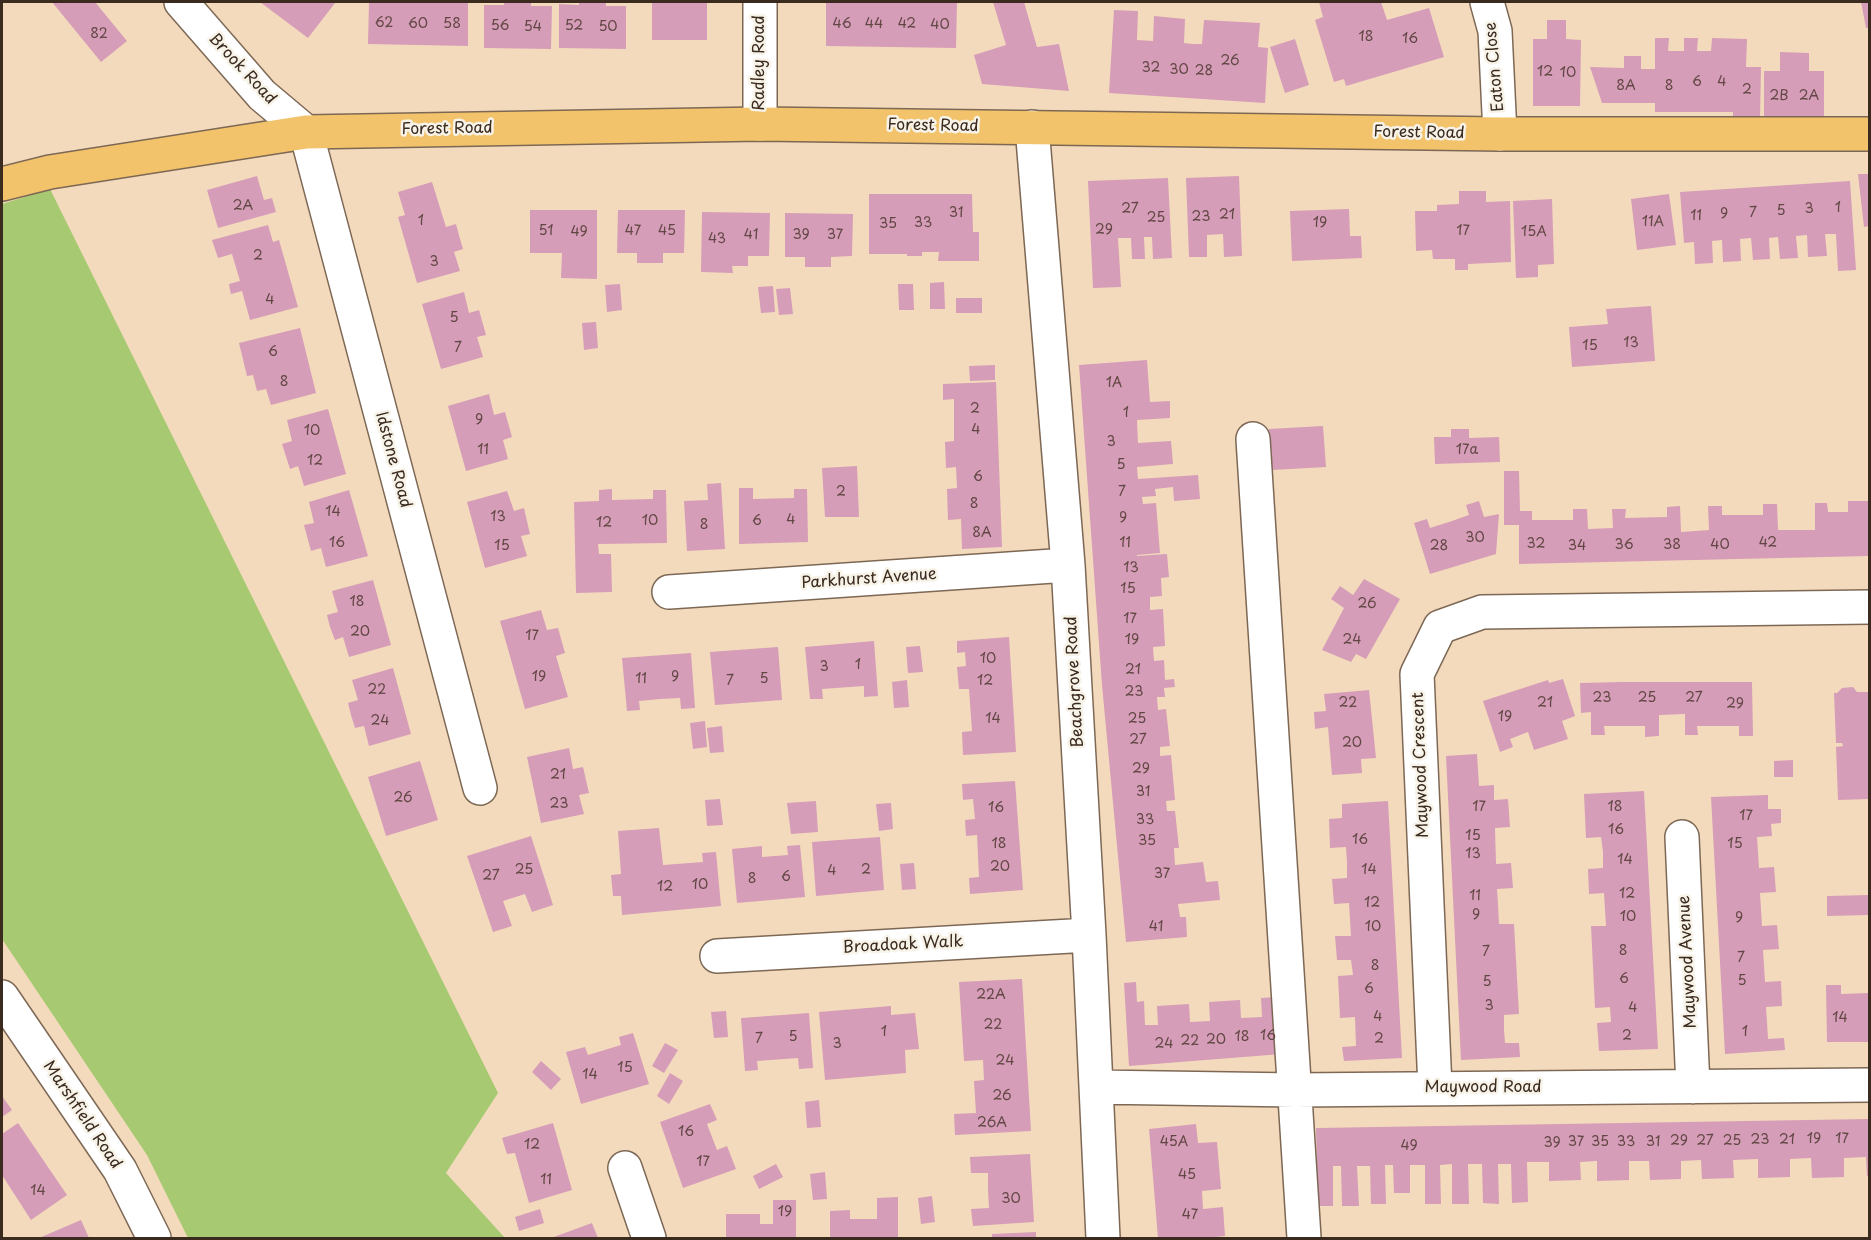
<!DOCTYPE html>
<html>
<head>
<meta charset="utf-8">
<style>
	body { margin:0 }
	#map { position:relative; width:1871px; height:1240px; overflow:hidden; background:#f4dabc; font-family:"Playpen Sans",sans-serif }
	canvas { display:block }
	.frame { position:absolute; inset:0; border:3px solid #3b2a1e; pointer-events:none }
</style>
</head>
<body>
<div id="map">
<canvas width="1871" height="1240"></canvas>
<div class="frame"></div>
</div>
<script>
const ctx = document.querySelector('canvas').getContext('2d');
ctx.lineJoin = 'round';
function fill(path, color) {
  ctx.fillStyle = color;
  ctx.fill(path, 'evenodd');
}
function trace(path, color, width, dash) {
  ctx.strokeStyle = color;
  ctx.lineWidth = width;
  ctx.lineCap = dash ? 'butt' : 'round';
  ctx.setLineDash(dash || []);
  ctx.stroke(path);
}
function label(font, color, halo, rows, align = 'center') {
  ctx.font = font + ' "Playpen Sans",sans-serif';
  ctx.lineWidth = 5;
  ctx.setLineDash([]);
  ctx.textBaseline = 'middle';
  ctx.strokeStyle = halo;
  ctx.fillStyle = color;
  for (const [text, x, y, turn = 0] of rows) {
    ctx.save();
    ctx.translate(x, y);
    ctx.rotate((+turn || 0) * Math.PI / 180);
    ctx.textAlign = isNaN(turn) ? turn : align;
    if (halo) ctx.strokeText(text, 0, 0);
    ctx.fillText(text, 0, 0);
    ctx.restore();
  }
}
const green = new Path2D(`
	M50,189l448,904 -52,80 59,65h-317l-41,-83 -145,-216v-735z`);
const building = new Path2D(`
	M52,2h43l32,39 -26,21z
	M260,2h73l2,1 -27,35z
	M369,2l67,1 32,-1v44l-100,-2z
	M504,2h27v4h21l-1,43 -67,-1v-43h20z
	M579,2h27v4h20v43l-67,-1v-44l20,1z
	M652,2h55v38h-55z
	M826,2h131l-1,46 -130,-2z
	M993,2h31l13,45 22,-3 10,47 -87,-7 -8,-29 32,-10z
	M1319,2h62l6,18 42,-12 15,49 -98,29 -2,-7 -10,3 -19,-62 8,-3z
	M1861,2h8v26h-3z
	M1114,10l24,1 -1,29 16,1 1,-25 31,3 -1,24 9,1h9l2,-24 56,3 -2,24 10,1 -3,55 -156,-10z
	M1547,20h19v19l15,1 -1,66h-47v-67h14z
	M1655,38h14l-1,13h16v-13h14l-1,13h14l1,-13 35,1 -1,28h15l-1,52h-27v-7h-78v-9h-53l-12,-36 34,1v-12h17v13h14z
	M1295,39l14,46 -24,8 -15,-46z
	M1780,52l29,1v18h15v50h-60v-50h16z
	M1858,174h11v52l-5,1z
	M257,176l7,24 8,-2 4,14 -58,16 -11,-38z
	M1239,176l3,80 -18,1 -1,-23 -16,1v22h-18l-3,-79z
	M1168,178l4,80 -19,1 -1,-22h-8l1,22h-13l-1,-21h-13l3,49 -28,1 -5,-107z
	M1850,181l6,89 -18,1 -2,-37h-11l2,22 -19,1 -1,-22 -11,1 2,22 -18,1 -2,-22 -9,1 1,21 -17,1 -2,-22 -11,1 1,22 -18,1 -1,-22 -10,1 1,22 -18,1 -1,-22 -10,1 -4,-51z
	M432,182l14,45 10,-3 4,15 3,10 -9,3 6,19 -43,12 -19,-66 7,-2 -7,-23z
	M1459,191h27v11l24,-1 1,61 -43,2v6h-13v-11h-22l-1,-9 -16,1 -1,-40h22v-6l22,-1z
	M869,194h103l1,38h6v29h-41l1,-9h-17v4h-15v-2h-38z
	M1669,194l7,51 -39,5 -6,-51z
	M1552,199l2,65 -16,1v12l-22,1 -3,-77z
	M1349,209l1,27h11l1,22 -70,3 -2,-50z
	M530,210h67v69l-36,-1 1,-25h-32z
	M618,210h67l-1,43h-21v10h-26v-10h-20z
	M702,212l68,1 -1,43h-21v10h-16l1,7 -32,-1z
	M785,213l68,1 -1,42 -21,1v10h-26v-10h-20z
	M268,225l5,17 6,-2 19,67 -48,13 -8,-29 -11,3 -1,-4 -1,-6 11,-3 -8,-27 -14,4 -6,-18z
	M944,282l1,27h-15v-26z
	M620,284l2,26 -15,2 -2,-27z
	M898,284h15l1,26h-15z
	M773,286l2,26 -14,1 -3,-26z
	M790,288l3,26 -14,1 -3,-26z
	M464,292l5,21 10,-3 7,25 -9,2 6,20 -42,12 -19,-65z
	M956,298h26v15h-26z
	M1651,306l4,55 -83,6 -3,-40 39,-3 -2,-15z
	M596,322l2,26 -14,2 -2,-27z
	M300,328l16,65 -45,12 -5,-16 -9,2 -4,-16 -6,1 -8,-33z
	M1147,360l3,42 20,-1v17l-33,2 1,23 33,-2 2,23 -36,3 1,12 60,-4 2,24 -26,2 -1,-14 -18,2 1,7 -14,1 1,7 13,-1 4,50 -23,2v1l30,-2 2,23 -8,1 1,18 -12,1v13l13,-1 2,37 -12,1 1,14 10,-1 1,20 9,-1 1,8 -11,1 1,9h-8l1,13 8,-1 4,37 -10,1v9l11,-1 4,45 -9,1 1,10h8l4,37h-5l1,17 28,-3 3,20 12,-1 2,19 -42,4 2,13h6l1,20 -61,5 -24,-257 -23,-320z
	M995,365v15l-25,1 -1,-15z
	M996,382l6,165 -40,2 -1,-30 -13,1 -1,-31 10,-1 -1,-21 -10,1 -1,-26 9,-1v-42l-11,1v-16z
	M489,394l5,21 11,-3 7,25 -9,3 5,19 -42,12 -18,-65z
	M328,409l18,65 -42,12 -6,-20 -8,3 -8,-25 10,-3 -5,-21z
	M1323,426l3,41 -54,3 -3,-41z
	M1451,429h18v9l30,-1 1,25 -65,2 -1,-27h17z
	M857,466l2,51h-34l-3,-49z
	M1504,471h15l1,40h12v9h41v-11h14l1,20 25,-1 -1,-19h14l-1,9 42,-1v-10l13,-1 1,26 28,-2 -1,-24h14v9h41v-11h14l1,26h37v-27h12l1,9h20v-11h21v55l-350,8v-39h-15z
	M721,483l4,66 -38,2 -3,-50 24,-1 -1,-16z
	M739,488h14v11l41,-1v-9h13l1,53 -69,2z
	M612,489v11l41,-1v-9h13l1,53 -69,1 1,10h12l1,38 -36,1 -2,-91 25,-1v-11z
	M349,490l19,66 -42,11 -5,-19 -10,3 -7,-26 10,-2 -5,-21z
	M507,491l7,20 10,-3 6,26 -9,2 6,20 -42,12 -18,-66z
	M1479,501l5,16 15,-3 -3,40 -66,20 -16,-51 13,-4 3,9 19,-6 20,-7 -3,-10z
	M1364,579l36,20 -34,60 -10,-5 -5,8 -29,-12 22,-42 -13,-9 9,-13 13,9z
	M373,580l18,65 -42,12 -6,-20 -8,3 -5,-13 -3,-12 11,-3 -6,-21z
	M541,610l6,20 11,-2 7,25 -9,3 12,41 -43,12 -25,-88z
	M1009,637l7,115 -53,3 -1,-23 10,-1 -3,-42h-10l-2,-22 9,-1 -1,-14 -8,1v-12z
	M874,641l4,55 -14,1v-11l-42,3 1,10h-13l-5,-52z
	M920,646l3,26 -15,1 -2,-26z
	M778,647l4,53 -67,5 -5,-53z
	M691,653l4,55 -14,1 -1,-11 -20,1 -21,2 1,9 -13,1 -5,-53z
	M393,668l18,66 -42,12 -5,-20 -9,2 -4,-13 -3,-12 10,-3 -6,-20z
	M1563,679l12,37 -13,5 6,18 -34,11 -6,-18 -18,7 3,8 -13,5 -17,-51 65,-21 1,3z
	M907,680l2,27 -15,1 -2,-26z
	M1622,682h130l1,54h-14v-10h-42l1,9h-13v-21l-26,1v21l-14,1v-11h-41l1,9h-14v-23l-10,1 -1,-30z
	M1853,687l4,5h12v107l-31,1 -2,-53 7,-1 -1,-3h-6l-2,-50h3l5,-5z
	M1369,690l7,68 -15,1 1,14 -30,2 -4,-48 -13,2 -1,-17 12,-1 -2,-17z
	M705,721l2,26 -14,2 -3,-26z
	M722,726l2,26 -14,1 -3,-25z
	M569,748l4,21 10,-2 6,26 -10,2 5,19 -43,9 -14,-66z
	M1477,754l2,32 15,-1v15l14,-1 2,28 -15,1 1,36 15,-1 2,25 -16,1 1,15 1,20h15l5,90 -15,1v14l1,14h14l1,14 -59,3 -15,-304z
	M1793,760v17h-19v-16z
	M420,761l18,59 -52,16 -18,-59z
	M1015,781l8,109 -53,4 -1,-16 10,-1 -2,-42 -11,1 -1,-16 10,-1 -2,-20 -10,1 -1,-16z
	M1644,791l14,258 -59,2 -2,-28 14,-1 -1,-15 -15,1 -4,-82h15l-2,-33 -15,1 -1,-25 15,-1v-16l-2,-15 -15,1 -2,-44z
	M1768,795v14h13v14l-10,1 1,12 -15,1 2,31 15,-1 2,25 -16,1 2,33 15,-1 2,24 -16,1 2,32 16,-1 1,25 -16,1 1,15 1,17 16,-1 1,12 -60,4 -14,-257z
	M720,799l3,26 -16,1 -2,-26z
	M816,801l2,31 -27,2 -4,-31z
	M1388,801l14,257 -58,3 -2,-14 14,-1 -1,-29 -15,1 -2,-42 15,-1 -2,-15h-14l-2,-24h16l-2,-33 -15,1 -2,-25 15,-1v-16l-1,-15 -16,1 -1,-29 13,-1v-14z
	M891,803l2,26 -14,2 -3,-27z
	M659,828l4,37 40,-3 -1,-9 14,-1 5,54 -99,9 -1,-19h-8l-2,-21 10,-1 -3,-43z
	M531,836l22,69 -21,7 -7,-18 -22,7 9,25 -19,6 -26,-76z
	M880,837l4,53 -68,6 -4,-54z
	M800,845l5,52 -68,6 -5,-54 30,-3v11l26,-2 -1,-9z
	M914,863l2,26 -14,1 -2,-26z
	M1869,895v20l-42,1v-20z
	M1022,979l9,152 -76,4 -1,-21 22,-1 -2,-32 10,-1 -1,-20 -19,1 -5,-79z
	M1136,982l1,20 7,-1 1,24h13l-1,-19 32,-2 1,18 20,-1 -1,-19 31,-2 1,18 21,-1 -1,-19 17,-1 4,57 -153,12 -5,-83z
	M1826,985h15v9l28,-1v49h-42z
	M891,1006v9l24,-2 4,36 -14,1 1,23 -81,7 -6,-68z
	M726,1011l2,26 -14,1 -3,-26z
	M809,1013l4,55 -14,1 -1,-11 -41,3 1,9 -13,1 -4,-53z
	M633,1033l16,51 -68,20 -15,-52 19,-5 3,8 33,-10 -2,-8z
	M665,1043l13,7 -14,23 -12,-7z
	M541,1061l20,18 -10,11 -19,-18z
	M670,1073l13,8 -14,23 -12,-8z
	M2,1096l10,14 -10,7z
	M819,1100l2,27 -14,1 -2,-26z
	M710,1104l7,16 -10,4 10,26 10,-4 9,23 -53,19 -23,-66z
	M1869,1119v57h-2l-1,-19 -22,1v19l-32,1 -1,-20 -21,1v18l-32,1v-19l-25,1 1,18 -32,1 -1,-19 -20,1v18l-31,1 -1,-19h-20v19l-32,1v-20l-17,1 1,18 -32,1v-19h-22l1,40 -16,1 -1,-39h-13l1,40 -16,-1 -1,-39h-14l1,40h-17v-40l-12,1 1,39h-16v-39h-15v28h-16l-1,-28h-8l1,39h-15l-1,-38h-13l2,40h-17l-1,-40h-8v40h-15l-2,-78z
	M18,1123l49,72 -36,25 -29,-45v-41z
	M553,1123l19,67 -43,13 -14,-50 -8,1 -5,-16z
	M1196,1124l2,19 19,-1 4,47 -19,2 1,18 20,-2 2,29 -19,2h-48l-9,-109z
	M1030,1154l4,68 -61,4 -2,-17 18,-1 -1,-18v-17h-17l-1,-16z
	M776,1164l7,13 -24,12 -6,-13z
	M825,1172l2,27 -14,1 -3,-26z
	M932,1196l3,26 -14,2 -3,-26z
	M898,1197v41h-68v-27l20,-1v9h27v-21z
	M773,1200h23v38h-70v-24h34v10h13z
	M540,1209l4,14 -25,8 -4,-14z
	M81,1220l8,18h-50z
	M592,1223l6,15h-47z
	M1036,1232v6h-44v-4z`);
const minor = new Path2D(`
	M181,2l81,93 44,37 174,656
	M1487,2l8,29 5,103
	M760,124v-122
	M1032,127l36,438 21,370 14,303
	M1253,439l51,799
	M669,592l399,-27
	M1682,837l11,250
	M717,956l372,-21
	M2,997l118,173 34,68
	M1096,1087l199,3 575,-5
	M1435,1088l-18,-414 23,-47 42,-15 388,-5
	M625,1168l24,70`);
const major = new Path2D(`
	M2,184l48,-12 256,-40 454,-8 740,10h370`);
const numberNames = [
	["62",384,23],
	["60",418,24],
	["58",452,24],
	["46",842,24],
	["44",874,24],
	["42",907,24],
	["40",940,25],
	["56",500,26],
	["52",574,26],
	["54",533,27],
	["50",608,27],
	["82",99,34],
	["18",1366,37],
	["16",1410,39],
	["26",1230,61],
	["32",1151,68],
	["30",1179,70],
	["28",1204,71],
	["12",1545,72],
	["10",1568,73],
	["6",1697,82],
	["4",1722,82],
	["8A",1626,86],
	["8",1669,86],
	["2",1747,90],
	["2B",1779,96],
	["2A",1809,96],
	["2A",243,206],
	["1",1838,208],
	["27",1130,209],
	["3",1809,209],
	["5",1781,211],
	["31",956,213],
	["7",1753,213],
	["9",1724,214],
	["21",1227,215],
	["11",1696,216],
	["23",1201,217],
	["25",1156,218],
	["1",421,221],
	["11A",1653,222],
	["33",923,223],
	["19",1320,223],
	["35",888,224],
	["29",1104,230],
	["51",546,231],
	["47",633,231],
	["45",667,231],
	["17",1463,231],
	["49",579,232],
	["15A",1534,232],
	["41",751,235],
	["39",801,235],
	["37",835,235],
	["43",717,239],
	["2",258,256],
	["3",434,262],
	["4",270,300],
	["5",454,318],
	["13",1631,343],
	["15",1590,346],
	["7",458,348],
	["6",273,352],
	["8",284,382],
	["1A",1114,383],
	["2",975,409],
	["1",1126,413],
	["9",479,420],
	["4",976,430],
	["10",312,431],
	["3",1111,442],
	["11",483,450],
	["17a",1467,450],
	["12",315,461],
	["5",1121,465],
	["6",978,477],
	["2",841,492],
	["7",1122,492],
	["8",974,504],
	["14",333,512],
	["13",498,517],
	["9",1123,518],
	["4",791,520],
	["10",650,521],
	["6",757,521],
	["12",604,523],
	["8",704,525],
	["8A",982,533],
	["30",1475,538],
	["16",337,543],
	["11",1125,543],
	["42",1768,543],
	["32",1536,544],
	["36",1624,545],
	["38",1672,545],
	["40",1720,545],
	["15",502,546],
	["28",1439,546],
	["34",1577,546],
	["13",1131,568],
	["15",1128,589],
	["18",357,602],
	["26",1367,604],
	["17",1130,619],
	["20",360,632],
	["17",532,636],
	["19",1132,640],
	["24",1352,640],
	["10",988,659],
	["1",858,665],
	["3",824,667],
	["21",1133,670],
	["19",539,677],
	["9",675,677],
	["11",641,679],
	["5",764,679],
	["7",730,681],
	["12",985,681],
	["22",377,690],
	["23",1134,692],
	["23",1602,698],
	["25",1647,698],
	["27",1694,698],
	["22",1348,703],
	["21",1545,703],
	["29",1735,704],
	["19",1505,717],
	["14",993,719],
	["25",1137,719],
	["24",380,721],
	["27",1138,740],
	["20",1352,743],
	["29",1141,769],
	["21",558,775],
	["31",1143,792],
	["26",403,798],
	["23",559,804],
	["17",1479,807],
	["18",1615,807],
	["16",996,808],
	["17",1746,816],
	["33",1145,820],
	["16",1616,830],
	["15",1473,836],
	["16",1360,840],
	["35",1147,841],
	["18",999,844],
	["15",1735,844],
	["13",1473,854],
	["14",1625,860],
	["20",1000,867],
	["25",524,870],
	["2",866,870],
	["14",1369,870],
	["4",832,871],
	["37",1162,874],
	["27",491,876],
	["6",786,877],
	["8",752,879],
	["10",700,885],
	["12",665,887],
	["12",1627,894],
	["11",1475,896],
	["12",1372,903],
	["9",1476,915],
	["10",1628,917],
	["9",1739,918],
	["41",1156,927],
	["10",1373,927],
	["8",1623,951],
	["7",1486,952],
	["7",1741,958],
	["8",1375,966],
	["6",1624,979],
	["5",1742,981],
	["5",1487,982],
	["6",1369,989],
	["22A",991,995],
	["3",1489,1006],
	["4",1633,1008],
	["4",1378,1017],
	["14",1840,1018],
	["22",993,1025],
	["1",884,1032],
	["1",1745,1032],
	["16",1268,1036],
	["2",1627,1036],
	["5",793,1037],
	["18",1242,1037],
	["7",759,1039],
	["2",1379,1039],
	["20",1216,1040],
	["22",1190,1041],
	["3",837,1044],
	["24",1164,1044],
	["24",1005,1061],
	["15",625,1068],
	["14",590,1075],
	["26",1002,1096],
	["26A",992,1123],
	["16",686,1132],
	["19",1814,1139],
	["17",1842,1139],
	["23",1760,1140],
	["21",1787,1140],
	["29",1679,1141],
	["27",1705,1141],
	["25",1732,1141],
	["45A",1174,1142],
	["37",1576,1142],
	["35",1600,1142],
	["33",1626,1142],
	["31",1653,1142],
	["39",1552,1143],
	["12",532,1145],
	["49",1409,1146],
	["17",703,1162],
	["45",1187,1175],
	["11",546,1180],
	["14",38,1191],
	["30",1011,1199],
	["19",785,1212],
	["47",1190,1215]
];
const streetNames = [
	["Radley Road",760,63,-90],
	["Eaton Close",1495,67,-95],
	["Brook Road",242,69,47],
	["Forest Road",933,126,1],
	["Forest Road",447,129,-1],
	["Forest Road",1419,133,1],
	["Idstone Road",393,460,75],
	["Parkhurst Avenue",869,579,-4],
	["Beachgrove Road",1075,682,-93],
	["Maywood Crescent",1421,765,-92],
	["Broadoak Walk",903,945,-3],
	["Maywood Avenue",1688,962,-93],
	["Maywood Road",1483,1088],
	["Marshfield Road",82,1115,56]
];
fill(green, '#a6c972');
fill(building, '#d59db8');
trace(minor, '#7c6855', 36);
trace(major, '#7c6855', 36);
trace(minor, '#fff', 33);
trace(major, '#f2c36a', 33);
label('14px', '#624744', null, numberNames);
label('16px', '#3b2a1e', '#f7f3e8', streetNames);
</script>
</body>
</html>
